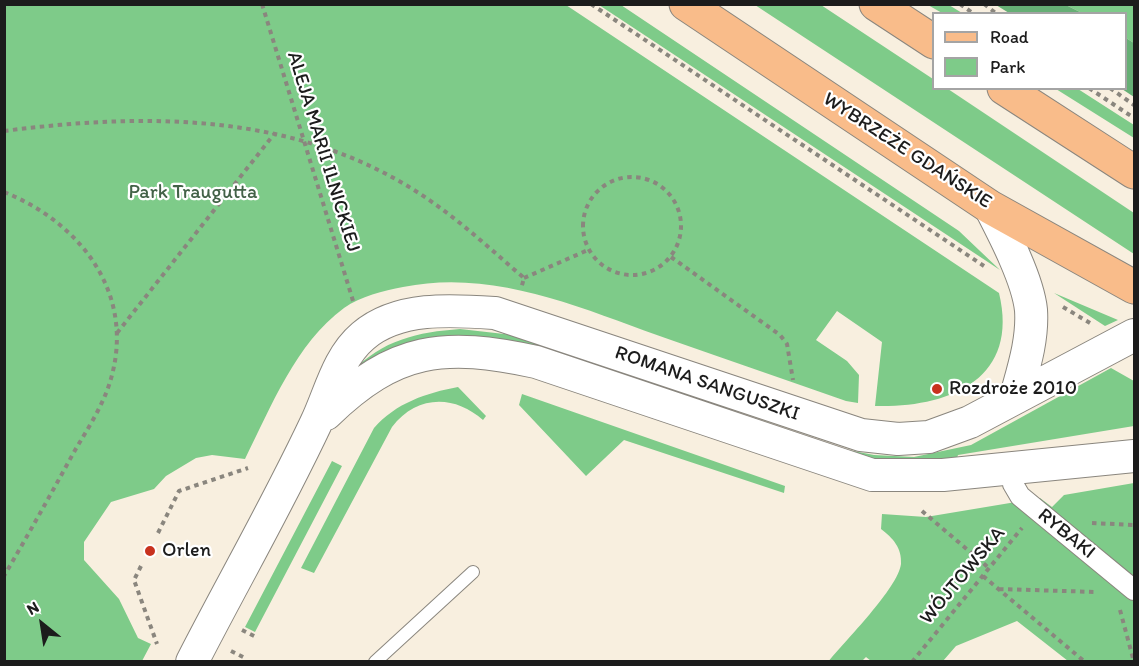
<!DOCTYPE html>
<html>
<head>
<meta charset="utf-8">
<style>
	body { margin:0 }
	#map { position:relative; width:1139px; height:666px; overflow:hidden; background:#f8efdf; font-family:Itim,sans-serif }
	canvas { display:block }
	.frame { position:absolute; inset:0; border:6px solid #1c1c1c; pointer-events:none }
	.legend { position:absolute; left:932px; top:12px; width:195px; height:78px; box-sizing:border-box; background:#fff; border:2px solid #a4a4a4; margin:0; padding:8px 10px; list-style:none; font-size:18px; color:#1c1c1c }
	.legend li { display:flex; align-items:center; gap:12px; height:30px }
	.legend b { width:30px; border:2px solid #a4a4a4 }
	.north { position:absolute; left:12px; top:594px; width:60px; height:60px; -webkit-text-stroke:4px #fff; paint-order:stroke; rotate:330deg; font-size:16px; font-weight:700; line-height:24px; text-align:center; color:#1c1c1c }
	.north::after { content:''; display:block; margin:auto; width:21px; height:27px; background:#1c1c1c; clip-path:polygon(50% 0,100% 100%,50% 72%,0 100%) }
</style>
</head>
<body>
<div id="map">
<canvas width="1139" height="666"></canvas>
<div class="frame"></div>
<ul class="legend">
<li><b style="height:8px;background:#f9bc8a"></b>Road</li>
<li><b style="height:16px;background:#7ecb89"></b>Park</li>
</ul>
<div class="north">N</div>
</div>
<script>
const ctx = document.querySelector('canvas').getContext('2d');
ctx.lineJoin = 'round';
function fill(path, color) {
  ctx.fillStyle = color;
  ctx.fill(path, 'evenodd');
}
function trace(path, color, width, dash) {
  ctx.strokeStyle = color;
  ctx.lineWidth = width;
  ctx.lineCap = dash ? 'butt' : 'round';
  ctx.setLineDash(dash || []);
  ctx.stroke(path);
}
function label(font, color, halo, rows, align = 'center') {
  ctx.font = font + ' Itim,sans-serif';
  ctx.lineWidth = 4.5;
  ctx.setLineDash([]);
  ctx.textBaseline = 'middle';
  ctx.strokeStyle = halo;
  ctx.fillStyle = color;
  for (const [text, x, y, turn = 0] of rows) {
    ctx.save();
    ctx.translate(x, y);
    ctx.rotate((+turn || 0) * Math.PI / 180);
    ctx.textAlign = isNaN(turn) ? turn : align;
    if (halo) ctx.strokeText(text, 0, 0);
    ctx.fillText(text, 0, 0);
    ctx.restore();
  }
}
const green = new Path2D(`
	M4,5h562l433,288c21,87 -51,115 -124,113l7,-64 -45,-31 -21,29 31,21 12,14 -1,28 -12,-2c-58,-20 -117,-41 -175,-61 -86,-30 -175,-72 -268,-53 -20,4 -42,9 -59,21 -48,35 -73,99 -99,151l-33,-4 -16,3 -30,18 -12,13 -43,13 -27,40v18l35,39 19,39 13,6 -9,17h-137z
	M599,5h22l338,226 41,39z
	M755,5h66l112,74 1,9 14,1 186,124v41z
	M928,5h21l13,8h-20z
	M1066,5h68v38l-8,-5v-24l-44,-1z
	M1056,89h22l56,36v13z
	M1054,293l64,27 -13,6z
	M460,329l53,6 330,114 31,6 40,2 57,-12 140,-77 23,13v45l-176,29 -1,3 -69,6 -391,-125c-54,-9 -95,15 -145,33 30,-32 66,-40 108,-43z
	M458,387l28,29 -3,4c-29,-26 -67,-25 -91,7l-78,146 -13,-5 73,-140c22,-25 52,-35 84,-41z
	M522,394l263,92 -1,7 -160,-53 -38,36 -67,-71z
	M332,461l10,5 -87,166 -10,-5z
	M1134,483v178h-66l-51,-40 -61,25 -13,15h-72l-5,-4 -4,4 -34,1c17,-21 70,-74 73,-98 1,-16 -8,-26 -20,-35l1,-15 44,3 114,-19 12,9 12,-12z`);
const forest = new Path2D(`
	M996,5h70l16,8h-73z
	M1126,38l8,5v54l-12,-8 4,-1z`);
const path = new Path2D(`
	M262,4l92,300
	M591,4l393,262
	M960,4l14,10
	M984,4l13,10
	M1089,88l45,30
	M1110,88l24,17
	M4,131c140,-18 286,-19 410,59 40,25 74,57 110,88l-3,11
	M583 226a49 49 0 1 1 98 0a49 49 0 1 1-98 0Z
	M4,192c75,30 130,99 108,183 -7,28 -24,53 -38,77 -23,42 -46,83 -70,124
	M671,257l109,78 7,9 6,36
	M524,278l64,-28
	M1063,307l27,16
	M117,333l158,-200
	M922,511l67,57
	M1092,523l42,2
	M158,533l21,-42 69,-23
	M141,566l-7,14 23,64
	M983,576l102,86
	M999,589l97,3
	M1120,610l14,52
	M242,630l16,8
	M231,651l16,8
	M912,662l110,-134`);
const service = new Path2D(`
	M375,662l98,-90`);
const pedestrian = new Path2D(`
	M1011,469l2,15 7,12 114,94`);
const tertiary = new Path2D(`
	M990,207c14,27 38,73 41,103 2,29 -7,57 -15,86
	M326,414c69,-67 118,-72 210,-52l336,113h71l191,-19
	M192,662c41,-80 86,-158 124,-239 14,-29 21,-65 47,-87 35,-30 89,-26 132,-23l366,122 37,4 31,-2 41,-15 164,-87`);
const primary = new Path2D(`
	M686,4l304,203 144,80
	M876,4l58,38
	M1004,88l130,84`);
const markers = [
	[937,389,6,"#c8321e"],
	[150,551,6,"#c8321e"]
];
const streetNames = [
	["WYBRZEŻE GDAŃSKIE",907,151,33],
	["ALEJA MARII ILNICKIEJ",323,152,73],
	["ROMANA SANGUSZKI",707,384,19],
	["RYBAKI",1066,534,39],
	["WÓJTOWSKA",963,576,-50]
];
const parkNames = [
	["Park Traugutta",193,193]
];
const poiNames = [
	["Rozdroże 2010",949,389],
	["Orlen",162,551]
];
fill(green, '#7ecb89');
fill(forest, '#66af75');
trace(service, '#8a867e', 14);
trace(pedestrian, '#8a867e', 22);
trace(tertiary, '#8a867e', 34);
trace(primary, '#8a867e', 35);
trace(path, '#8a867e', 4, [4.5, 4.5]);
trace(service, '#fff', 12);
trace(pedestrian, '#fff', 20);
trace(tertiary, '#fff', 32);
trace(primary, '#f9bc8a', 33);
for (const [x, y, r, color] of markers) {
  const dot = new Path2D();
  dot.arc(x, y, r, 0, 2 * Math.PI);
  ctx.fillStyle = color;
  ctx.fill(dot);
  trace(dot, '#fff', 2);
}
label('20px', '#1c1c1c', '#fff', streetNames);
label('20px', '#436248', '#fff', parkNames);
label('20px', '#1c1c1c', '#fff', poiNames, 'left');
</script>
</body>
</html>
